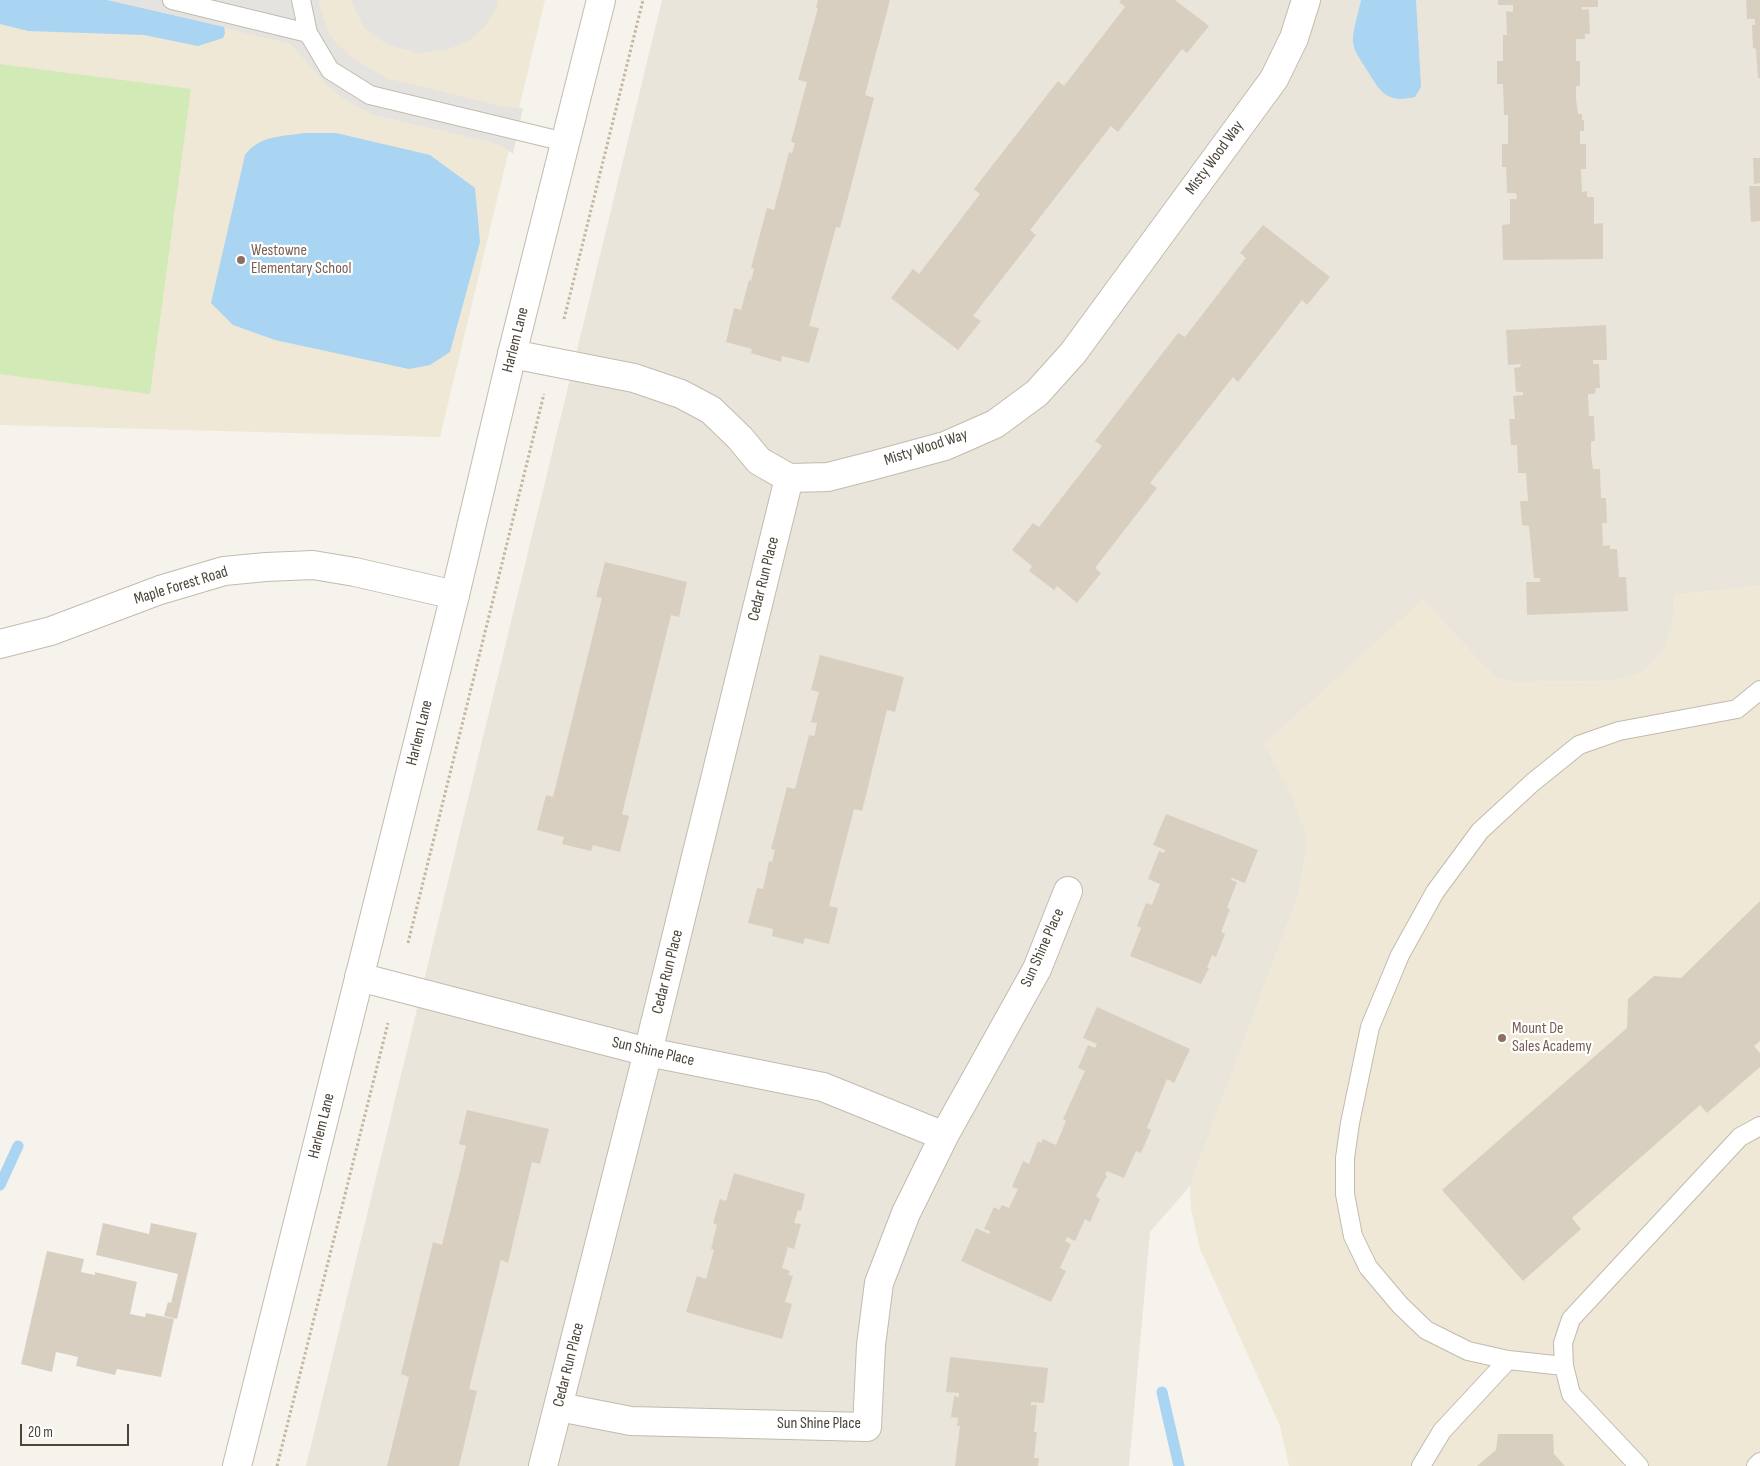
<!DOCTYPE html>
<html>
<head>
<meta charset="utf-8">
<style>
	body { margin:0 }
	#map { position:relative; width:1760px; height:1466px; overflow:hidden; background:#f6f3ec; font-family:"Sofia Sans Condensed",sans-serif }
	canvas { display:block }
	.scale { position:absolute; left:20px; top:1424px; width:109px; height:22px; box-sizing:border-box; border:2px solid #4b4439; border-top:0; padding-left:6px; font-size:15px; line-height:18px; white-space:nowrap; color:#4b4439; -webkit-text-stroke:4px #fff; paint-order:stroke }
</style>
</head>
<body>
<div id="map">
<canvas width="1760" height="1466"></canvas>
<div class="scale">20 m</div>
</div>
<script>
const ctx = document.querySelector('canvas').getContext('2d');
ctx.lineJoin = 'round';
function fill(path, color) {
  ctx.fillStyle = color;
  ctx.fill(path, 'evenodd');
}
function trace(path, color, width, dash) {
  ctx.strokeStyle = color;
  ctx.lineWidth = width;
  ctx.lineCap = dash ? 'butt' : 'round';
  ctx.setLineDash(dash || []);
  ctx.stroke(path);
}
function label(font, color, halo, rows, align = 'center') {
  ctx.font = font + ' "Sofia Sans Condensed",sans-serif';
  ctx.lineWidth = 4.5;
  ctx.setLineDash([]);
  ctx.textBaseline = 'middle';
  ctx.strokeStyle = halo;
  ctx.fillStyle = color;
  for (const [text, x, y, turn = 0] of rows) {
    ctx.save();
    ctx.translate(x, y);
    ctx.rotate((+turn || 0) * Math.PI / 180);
    ctx.textAlign = isNaN(turn) ? turn : align;
    if (halo) ctx.strokeText(text, 0, 0);
    ctx.fillText(text, 0, 0);
    ctx.restore();
  }
}
const residential = new Path2D(`
	M662,0h1098v586l-85,9 -2,30 -9,24 -16,19 -13,8 -22,5 -98,1 -18,-3 -14,-15 -189,137 11,28v26l-5,36 -110,295 -40,46 -21,234h-823z`);
const education = new Path2D(`
	M0,0h545l-105,437 -440,-12z
	M1760,586v880h-471l-9,-40 -80,-177 -9,-40 -1,-23 110,-295 5,-36v-26l-11,-28 -30,-57 159,-145 74,80 18,3 98,-1 22,-5 13,-8 16,-19 9,-24 2,-30z`);
const green = new Path2D(`
	M0,64l191,25 -41,305 -150,-20z`);
const parking = new Path2D(`
	M107,0h211l11,34 10,12 13,12 34,20 118,29 19,1 -10,46 -10,-8 -12,-4 -117,-27 -16,-8 -15,-9 -15,-12 -37,-42z
	M351,0h147l-1,7 -12,19 -15,14 -23,10 -29,3 -30,-8 -24,-17z`);
const water = new Path2D(`
	M0,0h107l117,27 1,6 -2,5 -25,8 -54,-11 -116,-4 -28,-7z
	M1361,0h55l5,87 -6,10c-31,7 -35,-7 -50,-30 -5,-8 -11,-16 -12,-25 -1,-11 6,-30 8,-42z
	M304,133h32l94,22 45,33 5,54 -30,110 -20,13 -21,4 -134,-29 -42,-15 -22,-22 34,-148c15,-20 36,-18 59,-22z`);
const stream = new Path2D(`
	M0,1185l18,-39
	M1162,1392l17,74`);
const building = new Path2D(`
	M818,0h72l-25,95 9,3 -34,130 -4,-1 -27,99 10,2 -10,35 -27,-7 -1,6 -30,-9 1,-4 -26,-7 8,-34 7,2 8,-30 2,1 3,-12 -3,-1 16,-60 7,2 15,-58 3,1 3,-10 -4,-1 16,-60 -9,-2 20,-72h-2z
	M1121,0h54l34,26 -22,27 -5,-4 -64,83 -7,-6 -81,104 6,5 -63,81 8,5 -23,29 -67,-52 22,-29 6,5 61,-80 -6,-5 84,-108 6,5 61,-79 -6,-5z
	M1498,0h100v7h-16v3l7,-1 1,25h-5v5h-9v22h4v25h-4v13l2,15h4v6h2v11h-4v13h6v25h-5l1,23 5,-1v6h7v27l9,-1v36l-100,1 -1,-35 8,-1v-25h7l-1,-6h-9l-1,-26h-4v-23h6v-29h-4l-1,-31h-6v-23h6v-26h4l-1,-24 7,1v-7h-15z
	M1746,0h14v78h-2l-2,-29 -3,-1 -1,-23h3v-6h-8z
	M1753,158h7v25l-6,1z
	M1749,186h11v35l-9,1z
	M1263,225l67,52 -23,28 -5,-5 -64,82 -5,-5 -83,106 7,5 -62,80 6,5 -24,30 -20,-17 -3,4 -25,-19 3,-5 -20,-16 21,-27 6,4 63,-81 -7,-5 83,-108 7,4 37,-48 24,-31 -6,-5z
	M1606,325l1,35h-14v4h6l1,24h-4l-1,6h-7l1,22h5l1,25h-4v13l2,15h7l1,29h5l1,25h-5l1,23 7,-1v4h7l2,28h7l2,34 -101,4 -1,-33h14v-4h-6l-5,-52 -7,-1 -2,-24h8l-2,-28h-8l-1,-28h-6l-2,-26h6l-2,-23 10,-1v-3h-7l-2,-24 6,-1 1,-3 -13,1 -2,-35z
	M605,562l82,20 -8,35 -8,-2 -49,199 7,2 -9,36 -27,-7 -2,6 -29,-7 2,-7 -27,-7 9,-35 7,2 49,-199 -6,-1z
	M820,655l84,22 -9,35 -8,-2 -25,101 -8,-2 -25,97 9,2 -9,36 -24,-6 -2,6 -31,-8 1,-7 -25,-6 9,-35 6,1 6,-28 3,1 3,-12 -4,-1 16,-62 8,2 14,-54 5,1 1,-3 2,-10 -6,-1 8,-30 -8,-2z
	M1166,814l92,36 -13,33 -13,-5 -1,2 6,2 -10,26 3,1 -9,23 4,2 -9,23 -4,-2 -5,13h2l-8,16 -71,-28 11,-28 -4,-2 9,-23 6,2 8,-21 -12,-5 11,-28 5,2 1,-3 -12,-5z
	M1760,901v140l-6,5 6,7v14l-53,46 -7,-8 -128,113 9,11 -58,52 -81,-91 185,-162 1,-29 26,-23 27,2z
	M1097,1007l93,42 -16,34 -7,-4 -20,49 4,2 -10,23 -5,-2 -12,27 -17,-7 -2,4 2,1 -11,20 4,3 -10,23 -5,-3 -10,22 -8,-4 -2,4 6,3 -11,24 6,3 -15,31 -90,-41 15,-33 13,6 1,-3 -6,-2 10,-22 5,3 3,-5 7,3 9,-19 -6,-2 11,-26 6,3 9,-23 3,2 2,-4 13,6 10,-24 -3,-2 22,-48 -7,-3 10,-23 7,3 2,-4 -14,-6z
	M467,1110l82,19 -9,35 -8,-2 -24,101 -7,-3 -32,129 8,2 -18,75h-72l22,-89 -8,-3 32,-132 9,3 24,-99 -7,-2z
	M734,1173l71,21 -4,17 -3,-1 -4,13 7,1 -7,25 -6,-2 -6,21 8,3 -2,4 5,1 -8,26 7,2 -10,35 -96,-27 11,-36 9,3 8,-29 -3,-1 6,-24 -4,-2 7,-24 6,2z
	M103,1223l46,11 2,-11 46,10 -20,86 -13,-3 4,-14 3,1 7,-29 -82,-19z
	M47,1251l37,8 -3,13 14,3v-3l42,10 -7,32 15,3 1,-4 28,6 -13,58 -44,-8 -2,6 -39,-9 2,-9 -22,-5 -4,20 -31,-8z
	M950,1357l98,11 -4,35 -13,-1v3h6l-3,27h3l-3,26h5l-1,8h-83l5,-40h-3l1,-8 -7,-1 3,-21 5,1v-4l-13,-1z
	M1498,1434h55l1,20 11,12h-88l19,-16z`);
const path = new Path2D(`
	M564,319l79,-319
	M408,943l136,-549
	M277,1466l111,-443`);
const service = new Path2D(`
	M172,0l136,33 -7,-33
	M308,33l22,37 40,25 195,47
	M1564,1366l-56,-6 -40,-9 -42,-21 -26,-25 -32,-38 -15,-31 -8,-42v-36l5,-35 20,-96 30,-72 35,-63 45,-61 52,-48 47,-38 40,-14 118,-22 23,-19
	M1421,1466l21,-35 66,-71
	M1639,1466l-68,-72 -7,-28 -1,-23 8,-24 169,-182 20,-11
	M1756,1466l4,-4`);
const minor = new Path2D(`
	M512,354l122,24 47,16 30,16 29,28 19,23 30,17 39,-1 43,-11 74,-20 50,-22 42,-31 36,-40 201,-274 20,-41 12,-38
	M0,644l51,-13 109,-41 64,-19 42,-4 47,-2 42,7 100,23
	M359,977l289,75 175,35 121,49
	M559,1407l72,14 236,6 4,-82 8,-62 27,-70 38,-77 93,-167 31,-78
	M543,1466l105,-414 141,-574`);
const tertiary = new Path2D(`
	M237,1466l218,-871 57,-241 89,-354`);
const markers = [
	[241,260,5,"#8d6e63"],
	[1502,1038,5,"#8d6e63"]
];
const streetNames = [
	["Misty Wood Way",1215,158,-54],
	["Harlem Lane",516,340,-76],
	["Misty Wood Way",926,448,-18],
	["Cedar Run Place",764,579,-76],
	["Maple Forest Road",181,586,-17],
	["Harlem Lane",420,733,-76],
	["Sun Shine Place",1043,948,-66],
	["Cedar Run Place",668,972,-76],
	["Sun Shine Place",653,1052,13],
	["Harlem Lane",322,1126,-76],
	["Cedar Run Place",569,1365,-76],
	["Sun Shine Place",819,1424]
];
const educationNames = [
	["Westowne",251,251],
	["Elementary School",251,269],
	["Mount De",1512,1029],
	["Sales Academy",1512,1047]
];
fill(residential, '#eae5da');
fill(education, '#efe8d6');
fill(green, '#d2eab5');
fill(parking, '#e5e3e0');
fill(water, '#a9d4f2');
trace(stream, '#a9d4f2', 11);
fill(building, '#d8cfc1');
trace(service, '#c2bbae', 20);
trace(minor, '#c2bbae', 30);
trace(tertiary, '#c2bbae', 30);
trace(path, '#c4b79f', 3, [2.5, 2.5]);
trace(service, '#fff', 18);
trace(minor, '#fff', 28);
trace(tertiary, '#fff', 28);
for (const [x, y, r, color] of markers) {
  const dot = new Path2D();
  dot.arc(x, y, r, 0, 2 * Math.PI);
  ctx.fillStyle = color;
  ctx.fill(dot);
  trace(dot, '#fff', 2);
}
label('16px', '#4b4439', '#fff', streetNames);
label('16px', '#785e54', '#fff', educationNames, 'left');
</script>
</body>
</html>
